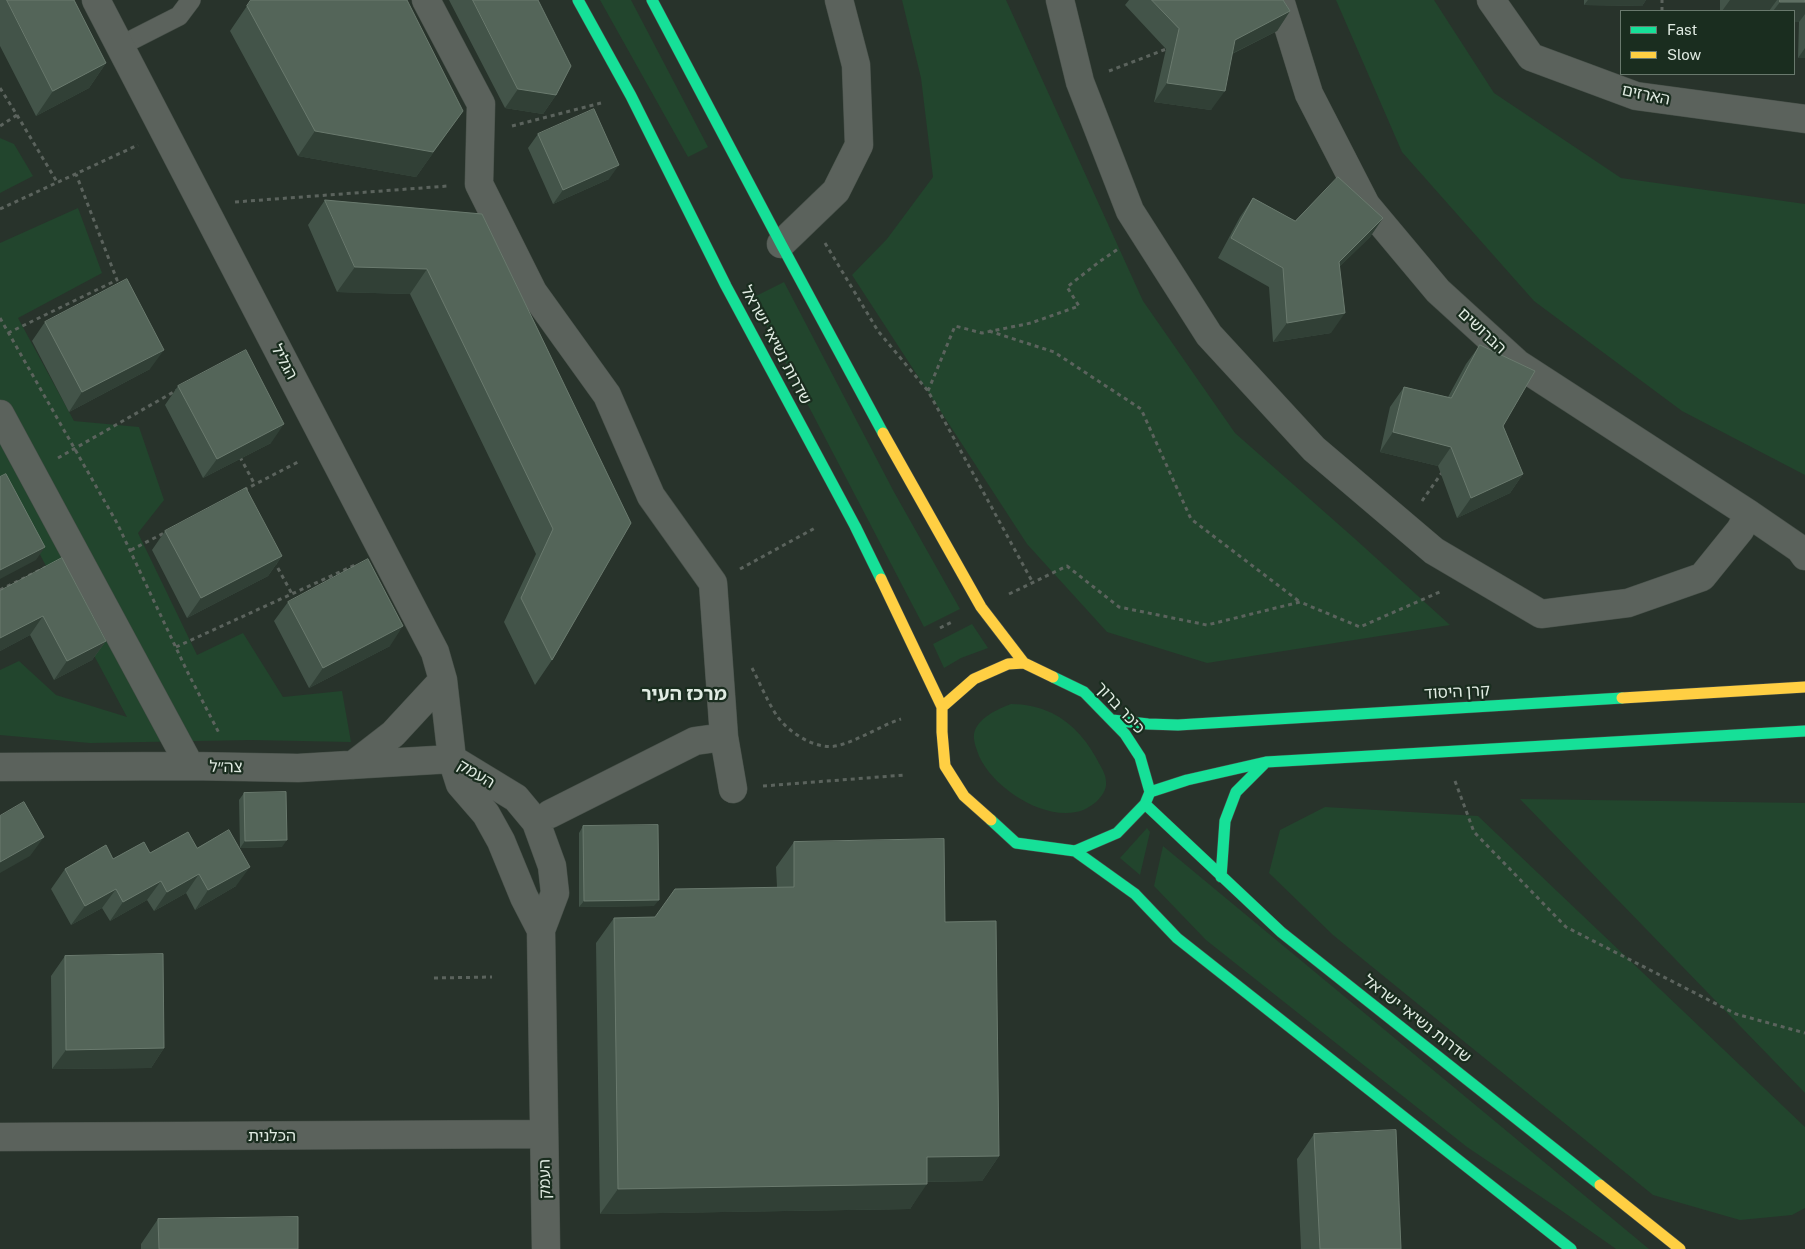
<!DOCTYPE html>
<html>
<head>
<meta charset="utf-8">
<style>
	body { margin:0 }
	#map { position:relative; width:1805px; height:1249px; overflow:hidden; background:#28332b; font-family:"Public Sans",sans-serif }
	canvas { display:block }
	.legend { position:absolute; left:1620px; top:10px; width:175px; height:65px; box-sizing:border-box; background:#1a2d1f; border:1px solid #69796d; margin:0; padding:6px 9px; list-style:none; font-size:15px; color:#e0ebe2 }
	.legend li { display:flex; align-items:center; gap:10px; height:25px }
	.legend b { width:25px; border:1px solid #69796d }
</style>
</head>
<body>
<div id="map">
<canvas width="1805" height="1249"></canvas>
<ul class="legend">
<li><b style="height:6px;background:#16e098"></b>Fast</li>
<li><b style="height:6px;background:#ffcf43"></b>Slow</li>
</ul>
</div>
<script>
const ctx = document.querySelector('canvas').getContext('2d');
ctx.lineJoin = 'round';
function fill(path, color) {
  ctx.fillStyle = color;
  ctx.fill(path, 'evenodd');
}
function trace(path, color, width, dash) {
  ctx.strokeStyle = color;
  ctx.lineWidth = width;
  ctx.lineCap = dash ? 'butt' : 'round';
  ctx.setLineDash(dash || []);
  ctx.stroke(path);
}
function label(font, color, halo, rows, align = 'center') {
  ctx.font = font + ' "Public Sans","Noto Sans Hebrew",sans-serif';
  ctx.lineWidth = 4.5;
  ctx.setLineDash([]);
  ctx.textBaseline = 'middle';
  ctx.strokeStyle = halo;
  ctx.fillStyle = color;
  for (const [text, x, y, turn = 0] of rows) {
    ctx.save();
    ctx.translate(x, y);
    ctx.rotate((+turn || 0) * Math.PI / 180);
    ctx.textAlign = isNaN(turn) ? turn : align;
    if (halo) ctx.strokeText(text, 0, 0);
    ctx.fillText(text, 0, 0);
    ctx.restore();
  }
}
const green = new Path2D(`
	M600,0h31l77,147 -20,10z
	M902,0h104l137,301 92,132 119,105 96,87 -243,38 -100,-31 -80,-88 -175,-269 35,-36 46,-62 -12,-99z
	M1336,0h98l60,93 127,85 184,26v271l-123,-64 -148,-110 -132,-149z
	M0,138l14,6 19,32 -33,17z
	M78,208l24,65 -84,45 56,103 65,6 25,73 -26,33 59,122 46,-22 40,64 59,-6 9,51 -100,-2 -161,3 -90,-8v-65l19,-9 37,34 71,22 -127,-237v-237z
	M784,282l110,210 66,117 -36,18 -172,-329z
	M972,624l16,24 -27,10 -17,10 -11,-24z
	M1011,704c14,0 28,3 41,9 22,11 37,30 48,52 3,5 6,11 6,17 1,8 -5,15 -10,20 -6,5 -13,9 -20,10 -36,7 -83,-25 -97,-56 -2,-6 -6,-15 -5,-22 3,-16 24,-25 37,-30z
	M1520,799l285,4v290z
	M1325,807l153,9 327,311v81l-13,7 -52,5 -87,-25 -320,-260 -64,-62 11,-43z
	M1147,828l3,4 -10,43 -20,-17z
	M1163,846l486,403h-33l-54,-38 -95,-64 -261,-207 -52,-54z`);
const path = new Path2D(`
	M1662,11v-11
	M1109,71l60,-23
	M0,88l17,27 -17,11
	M17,115l40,67
	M512,126l89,-23
	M235,202l213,-16
	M0,209l138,-64
	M825,243l53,88 50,60 105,192
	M0,318l117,205 70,148 33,64
	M989,331l65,21 87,57 50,110 109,83
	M8,333l109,-53 -41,-106
	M928,391l27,-65 27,7 49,-10 48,-17 -12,-19 32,-25 19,-13
	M240,457l15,28
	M58,458l119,-68
	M244,490l56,-29
	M1422,501l21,-30
	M131,550l37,-19
	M274,561l18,33
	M740,569l75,-41
	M0,590l46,-23
	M1009,594l58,-28 52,41 88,18 93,-23 60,25 82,-36
	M940,628l14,-7
	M176,647l179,-82
	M752,668c8,15 15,33 25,48 12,17 41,36 63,29 21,-6 40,-19 61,-26
	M1455,781l19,51 92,95 170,87 69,19
	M763,786l142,-11
	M434,978l58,-1`);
const lane = new Path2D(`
	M120,46l59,-30 12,-16`);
const street = new Path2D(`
	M96,0l339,652 8,28 9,79 8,25 26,30 15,27 23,56 17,33
	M426,0l55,104 -2,80 54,108 74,103 44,101 62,87 11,154 9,52
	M1060,0l20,82 50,129 79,124 105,114 120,102 107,63 87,-11 74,-26 38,-47 9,-16
	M1280,0l29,94 57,111 72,86 80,73 231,150 51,35 5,7
	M1491,0l40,57 105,39 169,23
	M781,244l55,-53 23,-46 -3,-80 -17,-65
	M0,414l190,352
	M452,759l64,39 20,24 16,44 3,27 -14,37 5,319
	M353,765l40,-31 50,-54
	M0,767l190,-1 108,2 154,-9
	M550,814l145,-73 29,-4
	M0,1137l544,-3`);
const fast = new Path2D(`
	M578,0l53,96 95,190 129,240 26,53
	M652,0l129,244 102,189
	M1112,720l36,4 30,1 444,-27
	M1150,792l37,-12 79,-18 539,-31
	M1145,804l136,128 319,253
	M991,820l25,23 59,8 42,-18 28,-29 5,-12 -10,-35 -15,-23 -41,-42 -31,-15
	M1075,851l60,43 42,44 394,311
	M1221,877l4,-56 11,-29 30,-30`);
const slow = new Path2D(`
	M883,433l98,174 43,56
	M881,579l61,128v25l3,34 19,30 27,24
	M1622,698l183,-11
	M942,707l32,-28 34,-15 16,-1 29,14
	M1600,1185l80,64`);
const wall = new Path2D(`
	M0,0h74l32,63 -17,25 -53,28 -36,-70z
	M251,0h156l38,136 -29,41 -118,-21 -68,-125z
	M449,0h89l18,95 -13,19 -38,-6z
	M1129,0h154l7,11 -13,20 -45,23 -21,56 -57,-8 12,-53 -41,-44z
	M1584,0h62l-4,6 -58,-1z
	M1720,0h85v58h-7l1,-36 -5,-11h-74z
	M538,134l71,45 -56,25 -25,-56z
	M1253,198l42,23 88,-3 -13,19 -31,30 -8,66 -58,9 -4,-55 -51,-29 22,-41z
	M325,200l157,14 149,309 -79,137 -17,25 -31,-63 32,-68 -126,-260 -73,-2 -29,-67z
	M45,322l105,47 -81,43 -37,-71z
	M1480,345l23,81 20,48 -13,19 -53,25 -19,-52 -58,-14 10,-45 14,-20 44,10 18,-33z
	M178,386l93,57 -68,35 -38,-73z
	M165,531l117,25 -14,20 -81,42 -35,-68z
	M0,591l106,50 -14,19 -38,20 -24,-45 -30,16z
	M288,602l102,44 -81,42 -35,-67z
	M244,793l38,54 -42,1 -1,-48z
	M583,826l71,80 -75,1v-74z
	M794,842l151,80 54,234 -17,25 -55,1 -17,27 -310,5 -4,-271 18,-25 41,-1 122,-30 -1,-20z
	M197,848l39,38 -41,24 -9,-17 -32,18 -7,-11 -37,21 -8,-13 -31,17 -20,-36 14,-20 48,-10 37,-6z
	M65,956l99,92 -13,20 -99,1 -1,-93z
	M1314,1134l87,115h-100l-4,-90z
	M158,1219l140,30h-157v-5z`);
const shadedWall = new Path2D(`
	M1588,0h58l-4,6 -58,-1z
	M1730,0h47l-8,11h-47z
	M1780,2h25v12l-6,8h-5v-11h-21z
	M1290,11l-13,20 -56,28 14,-19z
	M1805,48v10h-7z
	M106,63l-17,25 -53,28 17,-25z
	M1167,83l58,8 -14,19 -57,-8z
	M518,89l38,6 -13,19 -38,-6z
	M463,111l-47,66 -118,-21 17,-25z
	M619,165l-10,14 -56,25 10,-14z
	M1383,218l-13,19 -45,44 14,-19z
	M355,267l72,2 -17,25 -73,-2z
	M1345,313l-14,20 -58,9 14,-19z
	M164,350l-14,19 -81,43 13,-20z
	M284,424l-13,19 -68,35 14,-19z
	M1393,432l58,15 -13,19 -58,-14z
	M1523,474l-13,19 -53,25 14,-20z
	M45,547l-9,13 -36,19v-9z
	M282,556l-14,20 -81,42 14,-20z
	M43,616l-13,19 -30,16v-13z
	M403,626l-13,20 -81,42 14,-20z
	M106,641l-14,19 -38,20 13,-19z
	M44,837l-14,19 -30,17v-11z
	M287,840l-5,7 -42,1 5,-7z
	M250,867l-14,19 -41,24 13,-20z
	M199,874l-13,19 -32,18 13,-19z
	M161,881l-14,19 -37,21 13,-19z
	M116,889l-14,19 -31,17 14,-19z
	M659,900l-5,6 -75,1 5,-6z
	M164,1048l-13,20 -99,1 14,-19z
	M999,1156l-17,25 -73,1 18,-25z
	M927,1184l-17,25 -310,5 18,-25z`);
const building = new Path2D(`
	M7,0h67l32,63 -53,28z
	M251,0h156l56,111 -30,41 -118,-21 -68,-125z
	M473,0h65l33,66 -15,29 -38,-6z
	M1152,0h131l7,11 -55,29 -10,51 -58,-8 12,-54z
	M1780,0h25v2h-25z
	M594,109l25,56 -56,25 -25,-56z
	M1338,177l45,41 -44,44 6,51 -58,10 -4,-55 -52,-30 22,-40 42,23z
	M325,200l157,14 149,309 -79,137 -31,-62 32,-69 -126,-260 -72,-2z
	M127,279l37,71 -82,42 -37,-70z
	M1480,345l55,26 -32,55 20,48 -52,24 -20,-51 -58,-15 11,-45 47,11z
	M246,350l38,74 -67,35 -39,-73z
	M6,474l39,73 -45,23v-93z
	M246,488l36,68 -81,42 -36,-67z
	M62,558l44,83 -39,20 -24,-45 -43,22v-47z
	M368,559l35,67 -80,42 -35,-66z
	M286,792l1,48 -42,1 -1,-48z
	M24,802l20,35 -44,25v-46z
	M658,825l1,75 -75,1 -1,-75z
	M229,830l21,37 -42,23 -9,-16 -32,18 -6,-11 -38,21 -7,-13 -31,17 -20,-37 41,-24 7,14 31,-17 6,11 38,-21 9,16z
	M944,839l1,83 51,-1 3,235 -72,1v27l-309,5 -4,-271 41,-1 20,-28 119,-2v-45z
	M163,954l1,94 -98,2 -1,-94z
	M1396,1130l5,119h-81l-6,-115z
	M298,1217v32h-139l-1,-30z`);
const streetNames = [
	["הארזים",1646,95,12],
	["הברושים",1482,331,43],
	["שדרות נשיאי ישראל",776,345,62],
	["הגליל",284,362,62],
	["קרן היסוד",1457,692,-3],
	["כיכר ברוך",1120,708,47],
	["צה״ל",226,767,1],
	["העמק",476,774,31],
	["שדרות נשיאי ישראל",1417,1019,38],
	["הכלנית",272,1136],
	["העמק",545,1179,-91]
];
const quarterNames = [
	["מרכז העיר",684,694]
];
fill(green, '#22452d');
trace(lane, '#475049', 20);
trace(street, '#475049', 29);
trace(fast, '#475049', 12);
trace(slow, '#475049', 12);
trace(path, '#5b635d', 3, [4, 4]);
trace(lane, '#5b625c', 19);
trace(street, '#5b625c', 28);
trace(fast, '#16e098', 11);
trace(slow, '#ffcf43', 11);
fill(wall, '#435449');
fill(shadedWall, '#314036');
fill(building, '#546559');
trace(building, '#6a7a6e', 1);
label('16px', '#e0ebe2', '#1a2d1f', streetNames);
label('bold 19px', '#e0ebe2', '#1a2d1f', quarterNames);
</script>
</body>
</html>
